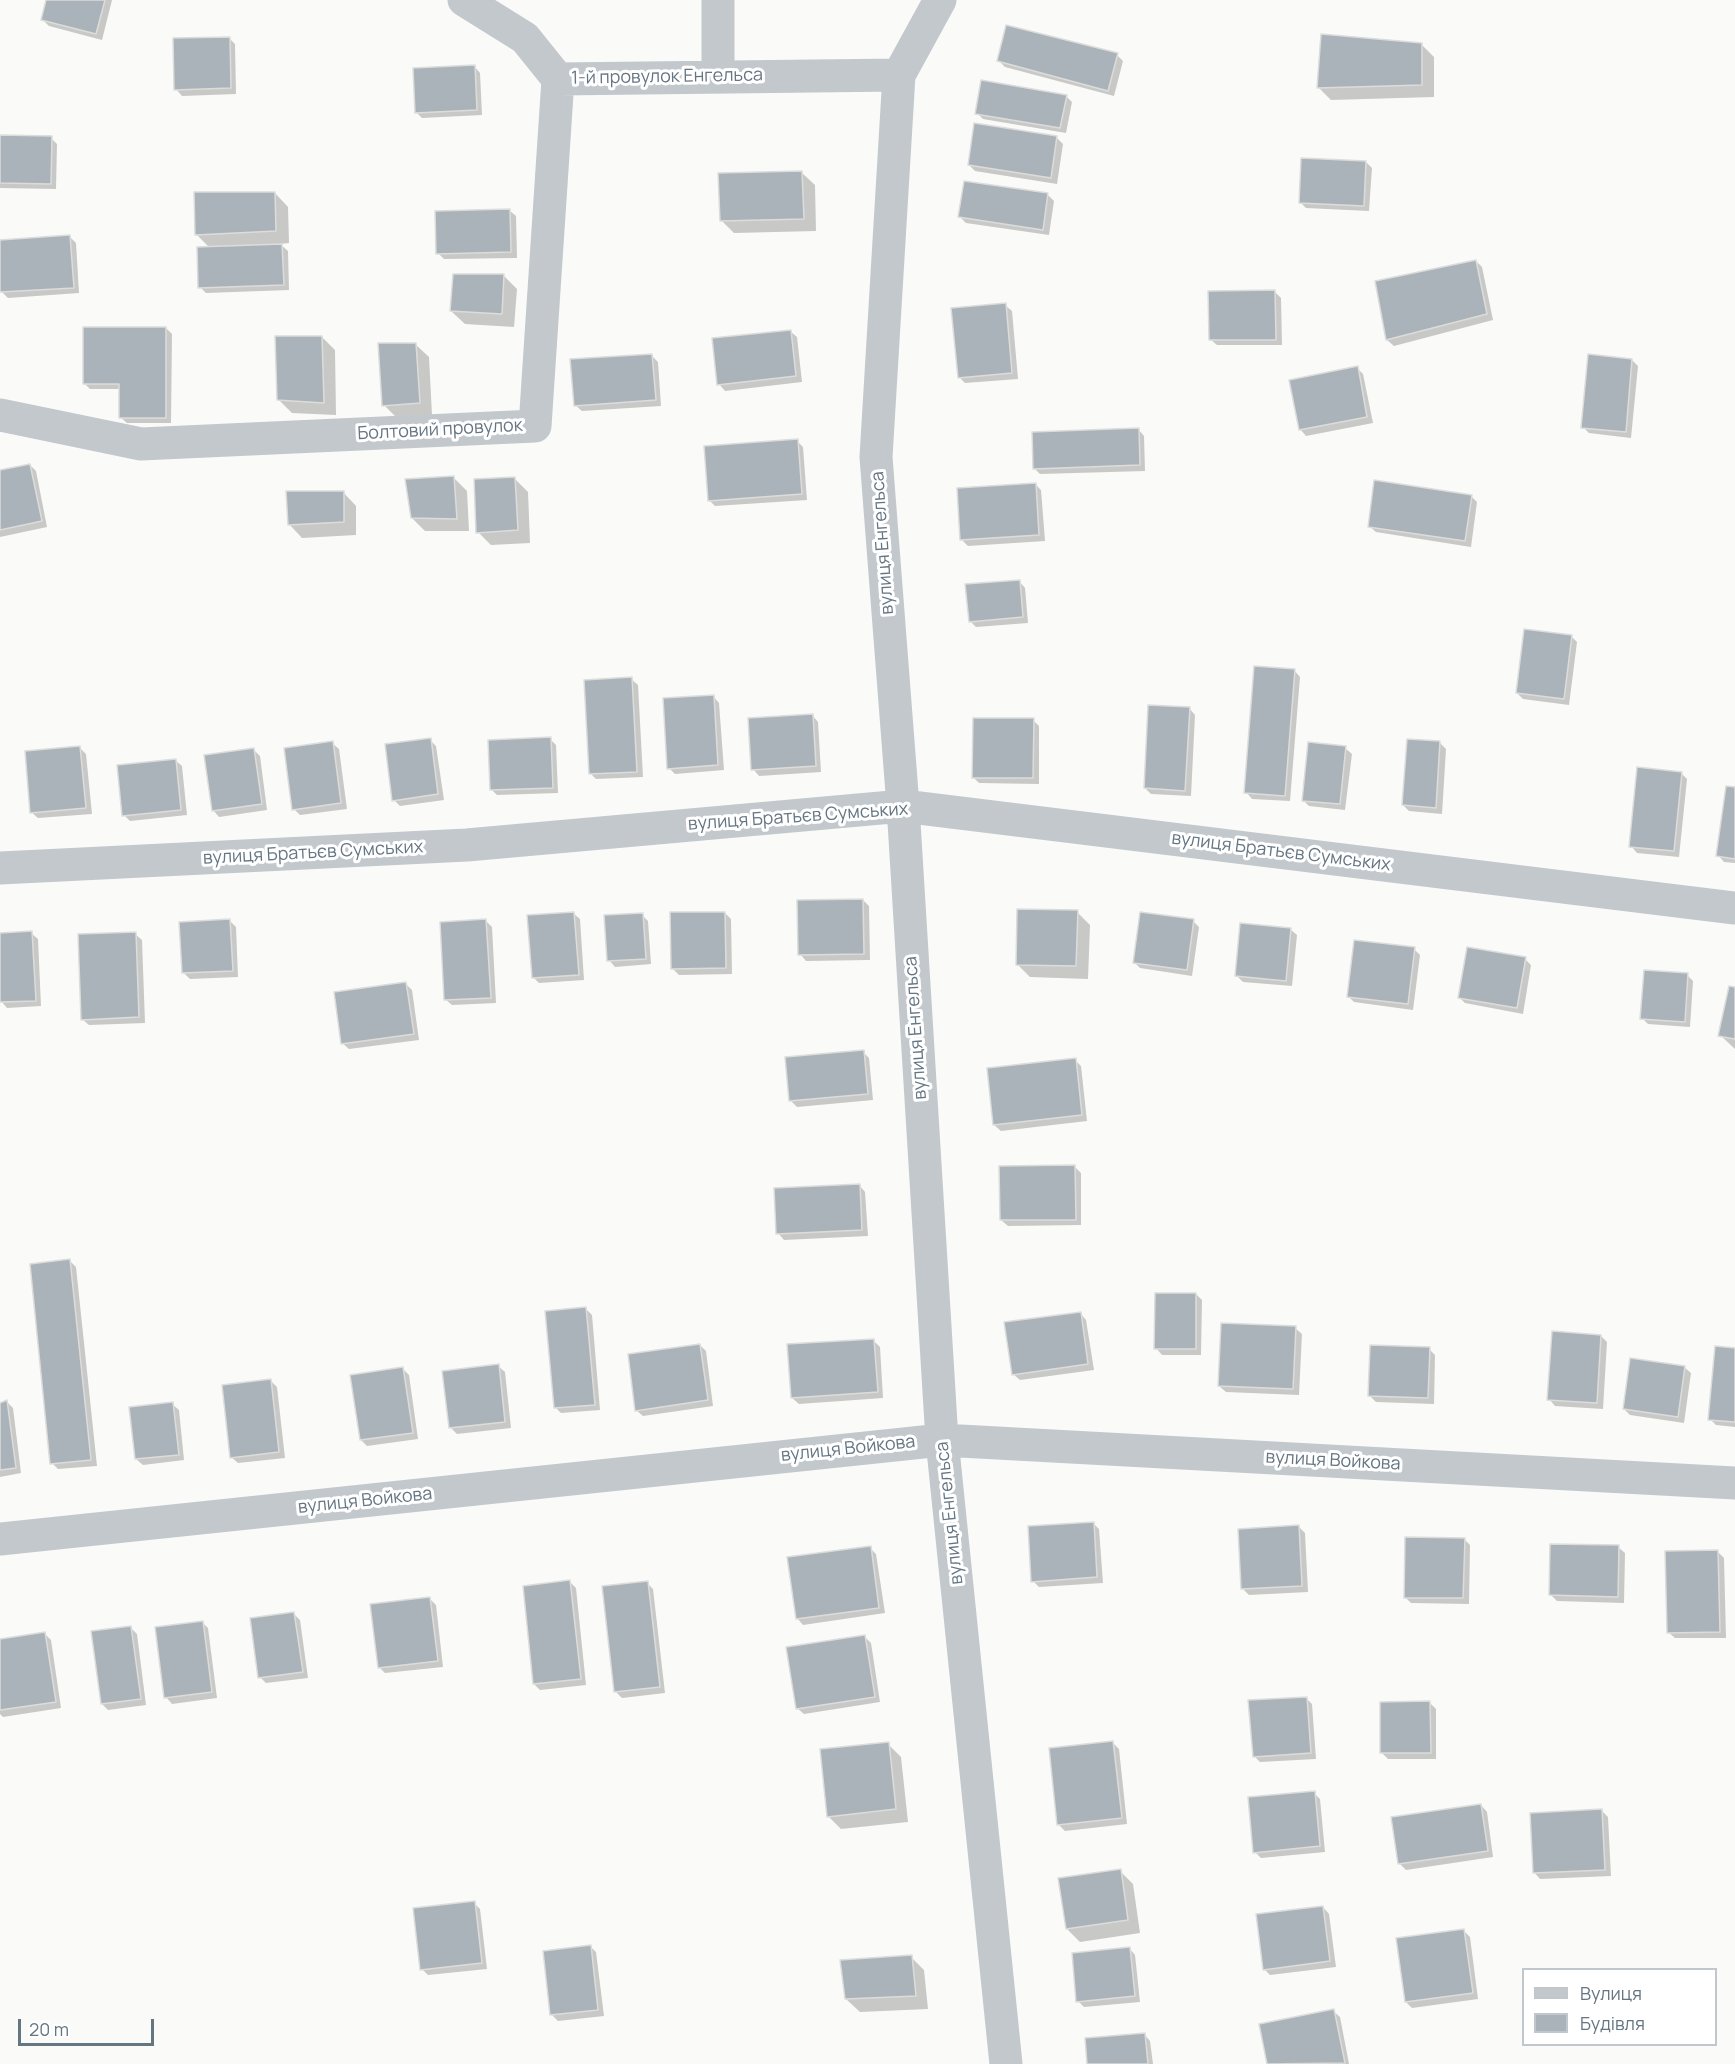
<!DOCTYPE html>
<html>
<head>
<meta charset="utf-8">
<style>
	body { margin:0 }
	#map { position:relative; width:1735px; height:2064px; overflow:hidden; background:#fafaf8; font-family:Manrope,sans-serif }
	canvas { display:block }
	.legend { position:absolute; left:1522px; top:1968px; width:195px; height:78px; box-sizing:border-box; background:#fff; border:2px solid #c1c8cd; margin:0; padding:8px 10px; list-style:none; font-size:18px; color:#657683 }
	.legend li { display:flex; align-items:center; gap:12px; height:30px }
	.legend b { width:30px; border:2px solid #c1c8cd }
	.scale { position:absolute; left:18px; top:2019px; width:136px; height:27px; box-sizing:border-box; border:3px solid #657683; border-top:0; padding-left:8px; font-size:18px; line-height:21px; white-space:nowrap; color:#657683; -webkit-text-stroke:4px #fff; paint-order:stroke }
</style>
</head>
<body>
<div id="map">
<canvas width="1735" height="2064"></canvas>
<ul class="legend">
<li><b style="height:8px;background:#c3c8cc"></b>Вулиця</li>
<li><b style="height:16px;background:#aab3b9"></b>Будівля</li>
</ul>
<div class="scale">20 m</div>
</div>
<script>
const ctx = document.querySelector('canvas').getContext('2d');
ctx.lineJoin = 'round';
function fill(path, color) {
  ctx.fillStyle = color;
  ctx.fill(path, 'evenodd');
}
function trace(path, color, width, dash) {
  ctx.strokeStyle = color;
  ctx.lineWidth = width;
  ctx.lineCap = dash ? 'butt' : 'round';
  ctx.setLineDash(dash || []);
  ctx.stroke(path);
}
function label(font, color, halo, rows, align = 'center') {
  ctx.font = font + ' Manrope,sans-serif';
  ctx.lineWidth = 6;
  ctx.setLineDash([]);
  ctx.textBaseline = 'middle';
  ctx.strokeStyle = halo;
  ctx.fillStyle = color;
  for (const [text, x, y, turn = 0] of rows) {
    ctx.save();
    ctx.translate(x, y);
    ctx.rotate((+turn || 0) * Math.PI / 180);
    ctx.textAlign = isNaN(turn) ? turn : align;
    if (halo) ctx.strokeText(text, 0, 0);
    ctx.fillText(text, 0, 0);
    ctx.restore();
  }
}
const shadow = new Path2D(`
	M48,0h64l-10,40 -53,-14 -6,-6z
	M229,38l6,6 1,50 -54,2 -6,-7z
	M1421,44l13,13v40l-103,3 -13,-13z
	M1117,55l6,6 -9,35 -109,-29 -6,-6z
	M474,66l6,7 2,42 -60,3 -6,-6z
	M1066,96l6,6 -6,31 -83,-14 -6,-6z
	M0,137l51,1 6,6 -1,45 -56,-1z
	M1057,138l6,6 -6,40 -82,-13 -6,-6z
	M1366,162l6,6 -3,43 -63,-3 -6,-6z
	M801,172l14,13 1,46 -82,2 -13,-13z
	M275,193l13,14 1,36 -9,1 8,7 1,39 -83,3 -6,-6 10,-39 -14,-14z
	M1048,195l6,6 -5,34 -83,-12 -6,-6z
	M509,210l7,6 1,42 -73,1 -6,-6z
	M70,237l6,6 3,50 -71,5 -6,-6 -2,-51z
	M1476,261l6,6 11,53 -99,26 -7,-6z
	M504,276l13,13 -3,38 -49,-3 -14,-13z
	M1275,292l6,6 1,47h-65l-7,-6z
	M1005,305l7,6 6,68 -53,4 -6,-6z
	M166,328l6,6 -1,89h-44l-7,-6 1,-28h-31l-6,-6z
	M790,331l7,6 5,45 -77,9 -6,-7z
	M322,337l13,13 1,65 -44,-2 -13,-13z
	M415,344l14,13 3,58 -35,3 -13,-13z
	M652,356l6,6 3,44 -79,5 -7,-6z
	M1632,360l6,6 -7,72 -42,-5 -6,-6z
	M1357,368l6,6 10,49 -67,13 -6,-7z
	M1138,429l6,7 1,35 -105,3 -6,-6z
	M797,441l6,6 4,53 -92,6 -6,-6z
	M30,465l6,6 11,56 -47,10v-66z
	M454,478l13,13 2,40h-44l-13,-13z
	M515,479l13,13 2,51 -39,2 -13,-13z
	M1035,484l6,6 4,51 -77,5 -6,-6z
	M343,492l13,14v29l-54,3 -13,-14z
	M1471,496l6,6 -6,45 -95,-15 -7,-6z
	M1019,581l6,7 3,35 -52,4 -6,-6z
	M1571,636l6,6 -8,63 -46,-6 -6,-6z
	M1294,670l6,7 -10,124 -38,-2 -6,-7z
	M631,679l7,6 5,92 -47,2 -6,-6z
	M713,696l6,7 5,67 -49,4 -6,-6z
	M1189,708l6,7 -4,81 -40,-2 -6,-6z
	M812,715l6,7 3,50 -62,4 -6,-7z
	M1033,720l6,6v58l-60,-1 -6,-6z
	M550,739l6,6 2,48 -61,2 -6,-6z
	M430,740l6,6 8,54 -44,6 -6,-6z
	M332,743l7,6 8,60 -47,6 -6,-6z
	M1440,743l6,6 -4,65 -33,-3 -6,-6z
	M80,748l6,6 6,60 -54,4 -7,-6z
	M1345,748l7,6 -7,56 -36,-4 -6,-6z
	M254,750l6,6 7,54 -48,7 -6,-7z
	M175,760l7,6 5,49 -57,6 -6,-6z
	M1681,773l6,6 -8,78 -42,-4 -6,-7z
	M1735,789v74l-11,-1 -6,-7z
	M863,900l6,6 1,54 -64,1 -6,-7z
	M1077,912l13,13 -2,54 -58,-2 -13,-13z
	M573,913l7,6 4,61 -45,3 -6,-6z
	M725,913l6,6 1,55 -53,1 -6,-6z
	M642,915l6,6 3,43 -36,3 -6,-7z
	M230,921l6,6 2,50 -48,2 -6,-6z
	M486,921l6,6 4,76 -44,2 -7,-6z
	M1193,921l6,6 -7,49 -52,-8 -6,-6z
	M1290,929l7,6 -5,51 -49,-4 -6,-6z
	M31,933l7,6 3,67 -34,2 -6,-7 -1,-66z
	M135,934l7,6 3,83 -56,2 -7,-6z
	M1414,949l6,6 -7,55 -59,-8 -6,-6z
	M1525,959l6,6 -8,49 -58,-11 -6,-6z
	M1687,975l6,6 -3,46 -42,-3 -6,-6z
	M406,984l6,6 7,50 -70,9 -7,-6z
	M1735,989v60l-15,-14z
	M863,1052l6,6 4,42 -76,7 -7,-7z
	M1075,1060l6,6 6,55 -86,10 -7,-6z
	M1074,1166l7,7v52l-73,1 -7,-6z
	M859,1185l6,7 3,44 -84,4 -6,-7z
	M70,1261l6,6 21,199 -39,3 -6,-6z
	M1196,1294l6,6 -1,55h-39l-6,-7z
	M586,1309l6,6 8,95 -39,3 -6,-6z
	M1080,1313l6,7 8,50 -74,10 -7,-6z
	M1295,1328l7,6 -3,61 -73,-3 -7,-6z
	M1601,1336l6,6 -4,67 -48,-3 -6,-7z
	M874,1341l6,6 3,51 -84,6 -7,-6z
	M700,1345l6,6 7,55 -70,10 -7,-6z
	M1429,1349l6,6 -1,49 -58,-2 -6,-6z
	M1735,1349v78l-19,-2 -6,-6z
	M498,1366l7,6 6,56 -54,6 -7,-7z
	M1684,1367l7,6 -7,50 -54,-8 -6,-6z
	M403,1369l6,6 9,64 -51,7 -6,-6z
	M271,1381l6,6 8,71 -47,5 -7,-6z
	M7,1402l6,6 8,65 -21,4v-72z
	M172,1404l7,6 5,50 -41,5 -7,-6z
	M1093,1523l6,6 4,54 -64,4 -6,-6z
	M1299,1527l6,6 3,59 -59,3 -6,-6z
	M1464,1539l6,6 -1,59 -58,-1 -6,-6z
	M1618,1547l7,6 -1,50 -67,-2 -6,-6z
	M870,1548l6,6 9,59 -82,12 -6,-7z
	M1717,1551l7,7 2,80h-51l-7,-6z
	M570,1582l6,6 10,97 -46,5 -6,-6z
	M647,1583l6,6 12,104 -43,5 -7,-7z
	M430,1599l6,6 7,62 -58,6 -6,-6z
	M294,1614l6,6 8,58 -42,5 -6,-6z
	M202,1622l6,6 9,70 -45,6 -6,-7z
	M130,1627l7,7 9,71 -38,5 -6,-6z
	M45,1634l6,6 10,68 -58,9 -3,-3v-74z
	M865,1637l6,6 9,59 -76,12 -7,-6z
	M1306,1698l6,6 4,55 -56,3 -6,-6z
	M1430,1703l6,6v50h-48l-7,-7z
	M1112,1742l7,7 8,75 -62,7 -7,-7z
	M888,1744l13,13 7,65 -67,7 -13,-13z
	M1314,1793l6,6 5,53 -64,6 -6,-6z
	M1481,1805l6,7 6,45 -87,13 -7,-7z
	M1602,1811l6,6 3,59 -71,3 -6,-7z
	M1120,1871l13,13 7,49 -60,9 -13,-13z
	M474,1903l6,6 7,60 -59,6 -6,-6z
	M1323,1907l6,7 7,53 -66,8 -6,-6z
	M1464,1931l6,6 8,62 -66,9 -6,-6z
	M590,1946l6,6 8,64 -46,5 -6,-6z
	M1129,1948l6,7 5,47 -56,5 -6,-6z
	M911,1957l13,13 4,39 -68,3 -14,-13z
	M1333,2011l7,6 9,47h-80l-8,-39z
	M1144,2034l6,7 3,23h-65z`);
const building = new Path2D(`
	M46,0h59l-9,34 -55,-14z
	M1006,25l112,28 -10,38 -111,-30z
	M1321,34l101,9v42l-105,3z
	M230,37l1,51 -57,2 -1,-52z
	M475,65l2,45 -62,3 -2,-45z
	M981,80l86,15 -7,33 -85,-14z
	M974,123l83,13 -6,42 -83,-13z
	M0,135l52,1 -1,48 -51,-1z
	M1301,158l65,3 -2,45 -65,-3z
	M802,171l2,48 -84,2 -2,-48z
	M964,181l84,12 -5,37 -85,-13z
	M194,192h81l1,39 -81,4z
	M510,209l1,43 -75,2 -1,-43z
	M70,235l4,53 -74,4v-52z
	M282,244l2,41 -86,3 -1,-41z
	M1476,260l11,54 -101,26 -11,-59z
	M453,274h51l-2,40 -52,-3z
	M1275,290l1,50h-67l-1,-49z
	M1006,303l6,70 -54,5 -7,-70z
	M83,327h83v91h-47v-34h-36z
	M791,330l5,46 -79,9 -5,-47z
	M275,336h47l2,67 -47,-3z
	M378,343h38l4,60 -38,3z
	M652,354l4,46 -82,6 -4,-47z
	M1588,354l44,5 -6,73 -45,-4z
	M1358,366l9,51 -68,13 -10,-50z
	M1139,428l1,37 -107,4 -1,-37z
	M798,439l4,55 -94,7 -4,-55z
	M30,464l12,57 -42,9v-60z
	M454,476l3,43 -46,-1 -6,-39z
	M515,477l3,53 -42,3 -2,-54z
	M1374,480l98,15 -7,46 -97,-14z
	M1036,483l3,52 -79,5 -3,-52z
	M286,491h58v31l-56,3z
	M1020,580l3,37 -54,5 -4,-38z
	M1524,629l48,6 -8,64 -48,-6z
	M1254,666l41,3 -10,127 -41,-3z
	M632,677l5,95 -48,2 -5,-94z
	M714,695l4,70 -51,4 -4,-71z
	M1148,705l42,2 -5,84 -41,-3z
	M813,714l3,52 -65,4 -3,-52z
	M973,718h61l-1,60h-61z
	M551,737l2,51 -63,2 -2,-50z
	M431,738l7,56 -46,7 -7,-57z
	M1407,739l33,2 -4,67 -34,-3z
	M333,741l8,62 -49,7 -8,-62z
	M1308,742l38,4 -6,58 -38,-3z
	M80,746l6,62 -56,5 -5,-62z
	M254,748l8,56 -50,7 -8,-56z
	M176,759l5,51 -59,6 -5,-51z
	M1637,767l45,5 -8,79 -45,-4z
	M1726,786l9,1v72l-19,-3z
	M863,899l1,55 -66,1 -1,-55z
	M1017,909l61,1 -2,56 -60,-1z
	M574,912l5,63 -47,3 -5,-63z
	M670,912h55l1,56 -55,1z
	M1140,912l54,7 -7,51 -54,-7z
	M643,913l3,46 -39,2 -3,-46z
	M230,919l3,52 -51,2 -3,-51z
	M486,919l5,79 -47,2 -4,-78z
	M1240,923l51,5 -5,53 -51,-5z
	M32,931l4,70 -36,1v-69z
	M136,932l3,85 -58,3 -3,-86z
	M1354,940l61,7 -7,57 -61,-7z
	M1467,947l59,10 -9,51 -59,-10z
	M1644,970l44,3 -3,49 -45,-3z
	M406,982l8,52 -73,10 -7,-52z
	M1729,986l6,1v52l-17,-3z
	M864,1050l4,44 -79,7 -4,-44z
	M1076,1058l6,57 -89,10 -6,-57z
	M1075,1165l1,55h-76l-1,-54z
	M860,1184l2,46 -86,4 -2,-46z
	M70,1259l21,201 -41,4 -20,-200z
	M1155,1293h41v56h-42z
	M586,1307l9,98 -41,3 -9,-97z
	M1081,1312l7,52 -76,11 -8,-53z
	M1221,1323l75,3 -3,63 -75,-3z
	M1552,1331l49,4 -4,68 -50,-3z
	M874,1339l4,53 -87,6 -4,-54z
	M700,1344l8,56 -73,11 -7,-57z
	M1370,1345l60,2 -2,51 -60,-2z
	M1715,1346l20,2v74l-27,-2z
	M1630,1358l55,8 -7,51 -55,-8z
	M499,1364l6,58 -56,6 -7,-57z
	M403,1367l10,66 -53,7 -10,-65z
	M271,1379l8,73 -49,6 -8,-73z
	M7,1400l9,68 -16,2v-67z
	M173,1402l6,53 -44,4 -6,-52z
	M1094,1522l3,55 -66,5 -3,-56z
	M1299,1525l3,61 -61,3 -3,-60z
	M1405,1537l60,1 -2,60h-59z
	M1550,1544l69,1 -1,52 -69,-2z
	M871,1546l8,62 -83,11 -9,-62z
	M1718,1550l2,82 -53,1 -2,-82z
	M570,1580l11,99 -48,5 -10,-98z
	M648,1581l12,106 -46,5 -12,-106z
	M430,1597l8,64 -60,7 -8,-64z
	M294,1612l9,60 -45,6 -8,-60z
	M203,1621l9,71 -48,6 -9,-71z
	M131,1626l10,73 -40,5 -10,-73z
	M45,1632l11,70 -56,8v-71z
	M865,1635l10,62 -79,12 -10,-62z
	M1307,1697l4,56 -58,4 -5,-57z
	M1430,1701l1,52h-51v-51z
	M1113,1741l9,77 -65,7 -8,-77z
	M889,1742l7,67 -69,8 -7,-68z
	M1315,1791l5,55 -67,7 -5,-56z
	M1481,1804l7,47 -90,13 -7,-47z
	M1602,1809l3,61 -72,3 -3,-60z
	M1121,1869l7,51 -62,9 -8,-51z
	M475,1901l7,62 -62,7 -7,-62z
	M1323,1906l7,55 -67,9 -7,-56z
	M1464,1929l9,64 -68,9 -9,-64z
	M591,1945l7,65 -48,5 -7,-64z
	M1130,1947l5,49 -59,6 -4,-49z
	M912,1955l4,41 -71,3 -5,-39z
	M1334,2009l11,54 -78,1 -8,-40z
	M1145,2033l3,31h-61l-2,-26z`);
const street = new Path2D(`
	M464,0l61,38 33,41 341,-4
	M718,0v77
	M940,0l-41,75 -23,382 27,349 39,634 64,624
	M0,415l141,29 394,-18 23,-347
	M0,868l467,-23 436,-39 832,102
	M0,1539l942,-99 793,43`);
const streetNames = [
	["1-й провулок Енгельса",667,77,-1],
	["Болтовий провулок",440,430,-3],
	["вулиця Енгельса",883,543,-94],
	["вулиця Братьєв Сумських",798,817,-4],
	["вулиця Братьєв Сумських",1281,852,7],
	["вулиця Братьєв Сумських",313,853,-3],
	["вулиця Енгельса",916,1028,-94],
	["вулиця Войкова",848,1449,-6],
	["вулиця Войкова",1333,1461,3],
	["вулиця Войкова",365,1501,-6],
	["вулиця Енгельса",950,1513,-96]
];
fill(shadow, '#0003');
fill(building, '#aab3b9');
trace(building, '#dcdcda', 1.5);
trace(street, '#c3c8cc', 33);
label('18px', '#657683', '#fff', streetNames);
</script>
</body>
</html>
